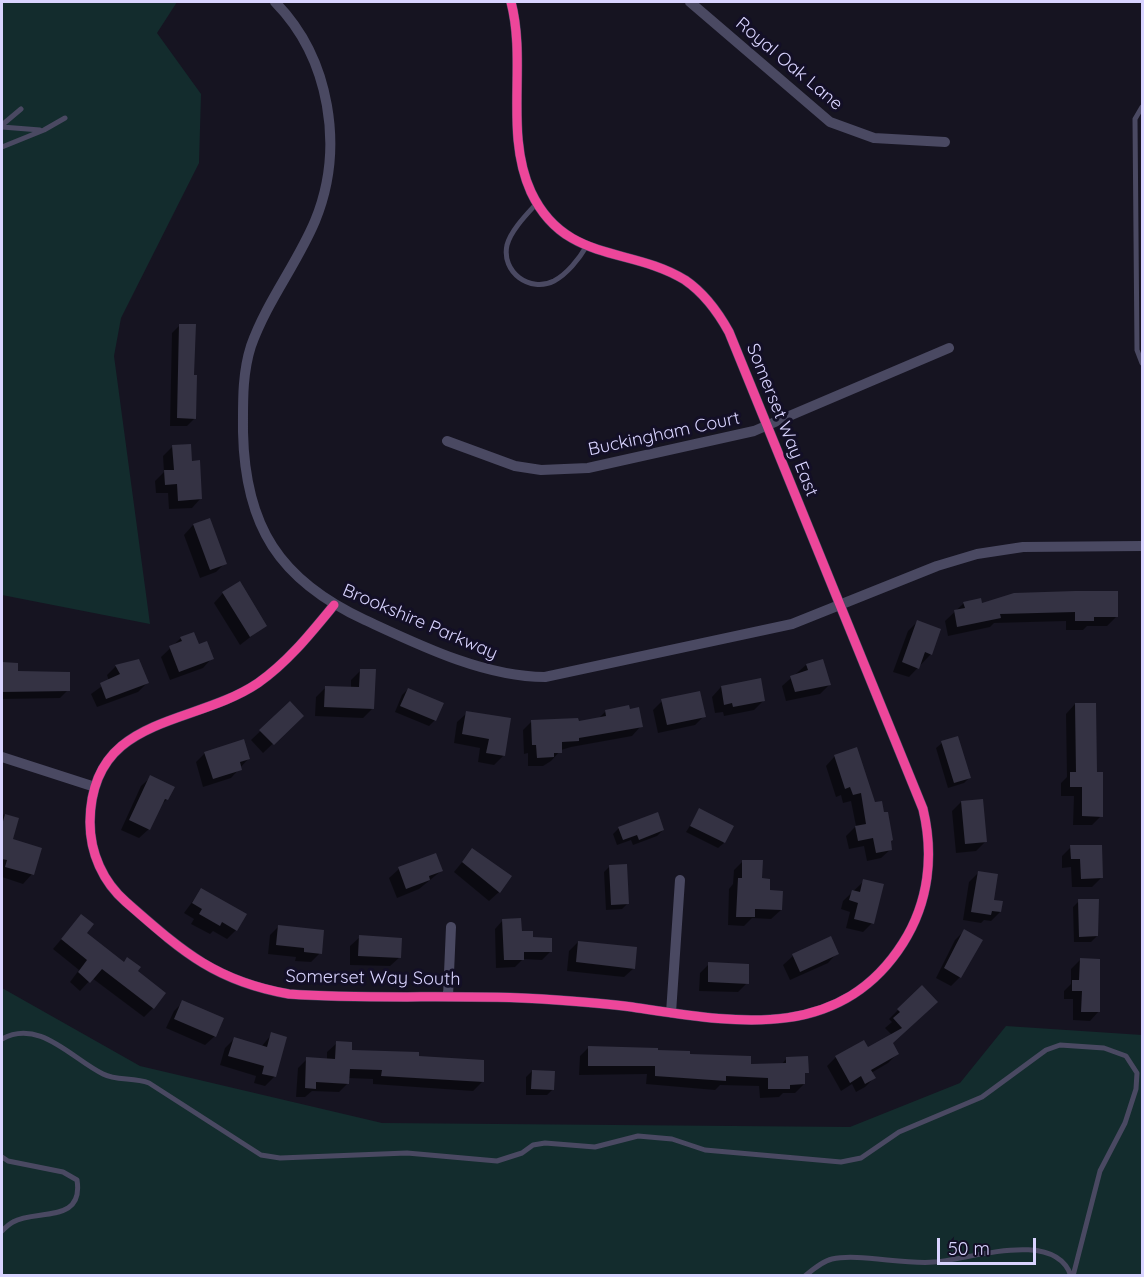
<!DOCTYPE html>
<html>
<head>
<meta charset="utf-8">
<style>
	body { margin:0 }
	#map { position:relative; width:1144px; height:1277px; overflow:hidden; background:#161421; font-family:Quicksand,sans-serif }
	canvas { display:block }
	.frame { position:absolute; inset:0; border:3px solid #d9d4ff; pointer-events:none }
	.scale { position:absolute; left:937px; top:1238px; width:99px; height:27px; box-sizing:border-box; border:3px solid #d9d4ff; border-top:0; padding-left:8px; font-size:18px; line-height:21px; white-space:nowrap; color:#d9d4ff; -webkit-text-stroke:4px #130f26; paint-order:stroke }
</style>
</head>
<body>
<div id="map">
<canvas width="1144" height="1277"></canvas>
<div class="frame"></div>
<div class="scale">50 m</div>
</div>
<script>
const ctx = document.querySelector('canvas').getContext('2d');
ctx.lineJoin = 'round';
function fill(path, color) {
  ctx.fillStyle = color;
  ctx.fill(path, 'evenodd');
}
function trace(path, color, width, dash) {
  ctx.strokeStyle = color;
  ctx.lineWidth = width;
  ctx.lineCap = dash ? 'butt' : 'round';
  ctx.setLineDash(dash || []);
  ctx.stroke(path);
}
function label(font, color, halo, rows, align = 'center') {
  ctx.font = font + ' Quicksand,sans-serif';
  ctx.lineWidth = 6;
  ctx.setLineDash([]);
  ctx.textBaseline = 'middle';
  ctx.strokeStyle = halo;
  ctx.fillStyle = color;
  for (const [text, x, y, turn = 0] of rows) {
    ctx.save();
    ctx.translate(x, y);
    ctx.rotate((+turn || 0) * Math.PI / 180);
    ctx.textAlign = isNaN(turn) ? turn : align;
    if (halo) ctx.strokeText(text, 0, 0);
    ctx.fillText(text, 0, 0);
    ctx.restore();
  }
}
const green = new Path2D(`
	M2,2h175l-20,31 44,61 -2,69 -78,155 -7,38 36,268 -148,-29z
	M2,988l138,78 242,57 468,4 110,-44 46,-57 136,9v240h-1140z`);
const shadow = new Path2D(`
	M180,325l12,51 3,42 -8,8h-17l2,-93z
	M173,446l18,16 10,36 -9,10 -23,1 -1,-16h-12l-1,-12 9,-9 -1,-16z
	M209,520l16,43 -9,9 -16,6 -16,-43 9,-10z
	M223,593l43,32 -26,20 -26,-42z
	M1015,595l101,22 -9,9h-20l-4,4h-17v-9l-72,2 -4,4 -42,9 -3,-15 19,-18 17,2z
	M917,622l14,32 -22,23 -16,-5 15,-41z
	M181,638l17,8 14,12 -9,10 -33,12 -9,-23z
	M2,664h15l-1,8 52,18 -8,8 -58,1z
	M806,665l23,20 -9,9 -34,7 -4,-15z
	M116,666l31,17 -9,9 -41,15 -6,-13 18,-13 -2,-6z
	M361,670l11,39 -9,9 -48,-2 1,-19 10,-10 25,2v-9z
	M721,687l43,13 -10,10 -30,6 -1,-4 -8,1 -3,-16z
	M408,689l27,31 -6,6 -34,-14 7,-17z
	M662,701l42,15 -9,9 -37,8 -5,-23z
	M290,703l12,13 -39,37 -12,-13z
	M1075,704l20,70 6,42 -9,9h-19l1,-29h-13v-13l6,-6 -1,-63z
	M606,711l35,15 -9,10 -61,11 -10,3 -10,11 -8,5h-15v-13l-4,1 -1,-24 9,-9 45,2 21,-4z
	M467,713l36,43 -9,9 -16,-3 2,-14 -26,-5 3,-21z
	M942,743l28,34 -6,6 -16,5 -12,-40z
	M205,753l44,5 -18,20 -28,9 -7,-25z
	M835,756l39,48 17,45 -10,9 -14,3 -3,-15 -15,3 -3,-13 10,-10 -5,-25 -8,2 -2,-8 -5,2 -10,-31z
	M151,777l16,22 -8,8 -10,22 -10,9 -18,-8 20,-44z
	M961,802l25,39 -10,10 -20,2 -4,-42z
	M700,810l24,33 -6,5 -32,-16z
	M2,814l16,5 -7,21 21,34 -9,10 -21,-7z
	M619,828l44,2 -6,6 -24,9 -2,-5 -14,5 -4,-11z
	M1071,847l31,30 -10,10h-20l-1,-20 -9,1v-12z
	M472,850l27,42 -10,9 -35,-29z
	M743,861l18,19 20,30 -10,9 -19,-1 -8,8 -16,-1 1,-36 4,-5 1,-14z
	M610,866l18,37 -6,6 -16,1 -2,-38z
	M399,869l42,2 -22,18 -22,9 -8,-20z
	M978,873l22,39 -9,9 -7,-1 -3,3 -18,-3 6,-38z
	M864,881l8,42 -9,9 -17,-4 4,-16 -9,-3 2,-8z
	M201,890l35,40 -9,9 -14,-8 -3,3 -19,-10 3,-5 -10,-6z
	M1079,901l18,35 -6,6h-17l-1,-35z
	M81,916l3,17 52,39 17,36 -9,9 -52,-39 -12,13 -10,-9 9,-12 -26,-21z
	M503,920l17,13 30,19 -8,8 -19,-1 -8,8 -19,1 -1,-39z
	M279,926l41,27 -9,9 -16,-1 1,-4 -28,-3 2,-19z
	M964,931l-4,46 -9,9 -15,-8 19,-38z
	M360,937l40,20 -10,9 -40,-1v-19z
	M830,938l7,15 -9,10 -38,17 -7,-15 10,-9z
	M578,942l56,26 -10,9 -57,-6 2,-20z
	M1080,960l19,51 -9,10 -17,-1v-21h-9v-8l7,-7v-15z
	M709,964l38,19 -9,9 -39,-1 1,-18z
	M183,1002l32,34 -10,9 -39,-17 8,-17z
	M936,1002l-45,42 6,10 -9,9 -17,10 3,5 -9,9 -9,5 -4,-8 -11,7 -14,-25 9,-9 32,-8 24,-14 -7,-7 7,-6 -3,-3 9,-9z
	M272,1034l13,4 -11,39 -9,9 -11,-3 2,-7 -36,-11 5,-17 9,-9 27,8z
	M337,1043l13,9 67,6 65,24 -9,9 -100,-7v-5l-25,-1v5l-9,9 -27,-1 -7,6h-9l2,-29 9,-9 20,1v-8z
	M589,1047l68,5 92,13h32l6,-7 17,26 -9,9h-12l-4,4 -19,1 -1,-12 -39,-1 -5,5 -69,-6 1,-10 -68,1 1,-19z
	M532,1071l21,18 -6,6h-21v-18z`);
const building = new Path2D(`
	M179,324h17l-2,51h3l-1,44 -19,-1z
	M191,444l1,17 8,-1 2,39 -24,2 -1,-17 -12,1 -1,-15h10l-2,-25z
	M210,518l17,46 -17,6 -17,-46z
	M240,581l27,45 -17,11 -28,-45z
	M1075,591h43v26h-24v4h-19v-9l-75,2 1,4 -44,9 -3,-17 11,-2 -2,-6 18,-4 1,5 32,-10z
	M917,620l24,9 -9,26 -7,-3 -6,17 -17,-7z
	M194,632l5,12 8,-3 7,18 -35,13 -10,-26 13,-5 -2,-4z
	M139,659l10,24 -43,16 -6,-16 20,-9 -5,-9z
	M823,659l8,26 -36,7 -5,-16 18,-6 -2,-6z
	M2,662l16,1v8l52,1v19l-68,1z
	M360,669h16l-2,40 -50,-2 1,-21 34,1z
	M761,678l4,23 -32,6 -1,-4 -8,2 -3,-19z
	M408,688l36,15 -8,18 -36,-15z
	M700,691l6,26 -39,8 -6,-26z
	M290,701l14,15 -30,29 -15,-15z
	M1075,703h21l1,69h6v45l-21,-1v-29h-12v-15h6z
	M629,705l1,4 9,-2 4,20 -64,11v3l-17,1v11h-8v4l-17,1 -1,-13h-4l-1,-25 47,-2 1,3 27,-5 -1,-6z
	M466,711l45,7 -6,38 -19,-3 3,-14 -27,-5z
	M958,736l13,42 -17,5 -13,-42z
	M244,739l6,20 -10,3 2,8 -29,9 -9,-27z
	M857,747l18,55 7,-1 2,11h4l5,28 -2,1 1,9 -16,3 -3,-15 -15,3 -3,-15 11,-2 -5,-31 -8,2 -3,-8 -5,2 -11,-34z
	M150,775l25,12 -7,13 -3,-1 -15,31 -21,-10z
	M983,799l4,43 -22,2 -4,-43z
	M699,808l35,18 -9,17 -35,-17z
	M658,812l6,18 -25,10 -2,-5 -14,5 -5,-13z
	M5,814l14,4 -6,21 29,9 -8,27 -29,-8 2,-7 -5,-1v-34z
	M1070,845h32l1,33 -22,1 -1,-20h-9z
	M472,848l40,28 -12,17 -38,-31z
	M436,853l7,18 -14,5 1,4 -24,9 -8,-22z
	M742,860h21l-1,18 8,1v11l13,1 -1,19 -27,-1v8h-19l2,-39h4z
	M627,864l2,40 -18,1 -2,-40z
	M978,871l20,3 -4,26 9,1 -2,11 -9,-1 -1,4 -20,-3z
	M863,879l21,5 -10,40 -20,-5 4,-16 -9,-3 3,-10 8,2z
	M201,888l46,26 -10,17 -15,-9 -2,4 -21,-12 3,-5 -10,-6z
	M1078,899h21l-1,37 -19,1z
	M81,914l13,10 -7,9 37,29 3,-5 14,10 -3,4 28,22 -12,16 -52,-40 -12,14 -12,-11 9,-12 -26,-21z
	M521,918l1,13h11v6l19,1v14h-28v8h-20l-2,-41z
	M278,925l46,5 -2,24 -18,-2v-4l-28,-3z
	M964,929l19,11 -22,38 -17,-10z
	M359,935l43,3 -1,20 -43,-2z
	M831,936l8,18 -39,18 -8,-18z
	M578,941l59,6 -2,22 -59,-7z
	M1080,958l20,1v53h-19l1,-21h-10v-11h7z
	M708,962l41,2v20l-41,-2z
	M922,985l16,17 -45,41 6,11 -28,16 5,8 -11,6 -4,-8 -11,7 -15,-27 29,-16 4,7 34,-19 -9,-10 7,-6 -3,-3z
	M182,1000l42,18 -8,19 -42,-18z
	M271,1032l16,5 -11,40 -14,-3 2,-8 -36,-10 6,-19 33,10z
	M336,1041l16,1v8l67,2v4l65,4v22l-103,-6 1,-6 -32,-1 -1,15 -33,-2v7l-11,-1 1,-31 29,2z
	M588,1046l70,2v2l32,1v3l61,2v8l35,-1v-6l22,-1 1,17h-4v11l-15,1v4h-22v-11l-42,-2v5l-71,-5v-10h-67z
	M532,1070l23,1 -1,19 -23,-1z`);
const lane = new Path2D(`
	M1142,107l-7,12 2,231 5,13
	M2,125l19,-16
	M2,127l38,3
	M2,147l42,-17 21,-12
	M537,203c-10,11 -26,27 -30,42 -6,27 23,48 47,36 13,-7 25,-22 32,-34
	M2,1039c37,-21 70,20 101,35 13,7 31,3 46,9l112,72 19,3 127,-5 90,8 25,-8 11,-8 12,-2 50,4 43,-11 34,3 33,11 136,12 20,-4 38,-26 83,-35 64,-47 14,-5 44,3 22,8 11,17 -1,16 -11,34 -25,48 -27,105
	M2,1157l6,4 55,11 14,8c7,44 -41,29 -64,42 -4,2 -8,6 -11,9
	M805,1276c7,-6 18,-15 27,-17 26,-6 73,6 102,3 35,-2 121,-34 137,14`);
const street = new Path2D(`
	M275,2c55,56 70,146 40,219 -18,43 -48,80 -64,125 -9,28 -8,57 -8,86 2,94 36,148 122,188 54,25 119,57 180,57l247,-53 145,-58 40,-12 46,-7 119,-1
	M690,2l140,120 44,16 71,4
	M447,441l68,25 26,4 47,-2 166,-37 195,-83
	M334,605c-23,28 -46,57 -76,78 -65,44 -167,31 -168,139 0,31 13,60 36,80 55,48 88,79 163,92 84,6 169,0 253,5 30,2 60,4 90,8 100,15 207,37 271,-64 26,-41 31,-88 20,-134l-194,-477c-11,-20 -25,-39 -44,-52 -55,-34 -120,-16 -154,-88 -27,-59 -4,-129 -20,-190
	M2,757l93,30
	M448,996l3,-69
	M671,1013l9,-133`);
const cycleway = new Path2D(`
	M334,605c-23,28 -46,57 -76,78 -65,44 -167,31 -168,139 0,31 13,60 36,80 55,48 88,79 163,92 84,6 169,0 253,5 30,2 60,4 90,8 100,15 207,37 271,-64 26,-41 31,-88 20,-134l-194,-477c-11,-20 -25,-39 -44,-52 -55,-34 -120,-16 -154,-88 -27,-59 -4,-129 -20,-190`);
const streetNames = [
	["Royal Oak Lane",789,64,40],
	["Somerset Way East",782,420,68],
	["Buckingham Court",664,434,-12],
	["Brookshire Parkway",420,622,23],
	["Somerset Way South",373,978,1]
];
fill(green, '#132c2d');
fill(shadow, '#0007');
fill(building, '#343243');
trace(lane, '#4a4962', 5);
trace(street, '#4a4962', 10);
trace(cycleway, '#ed469a', 9);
label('18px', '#d9d4ff', '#130f26', streetNames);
</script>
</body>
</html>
